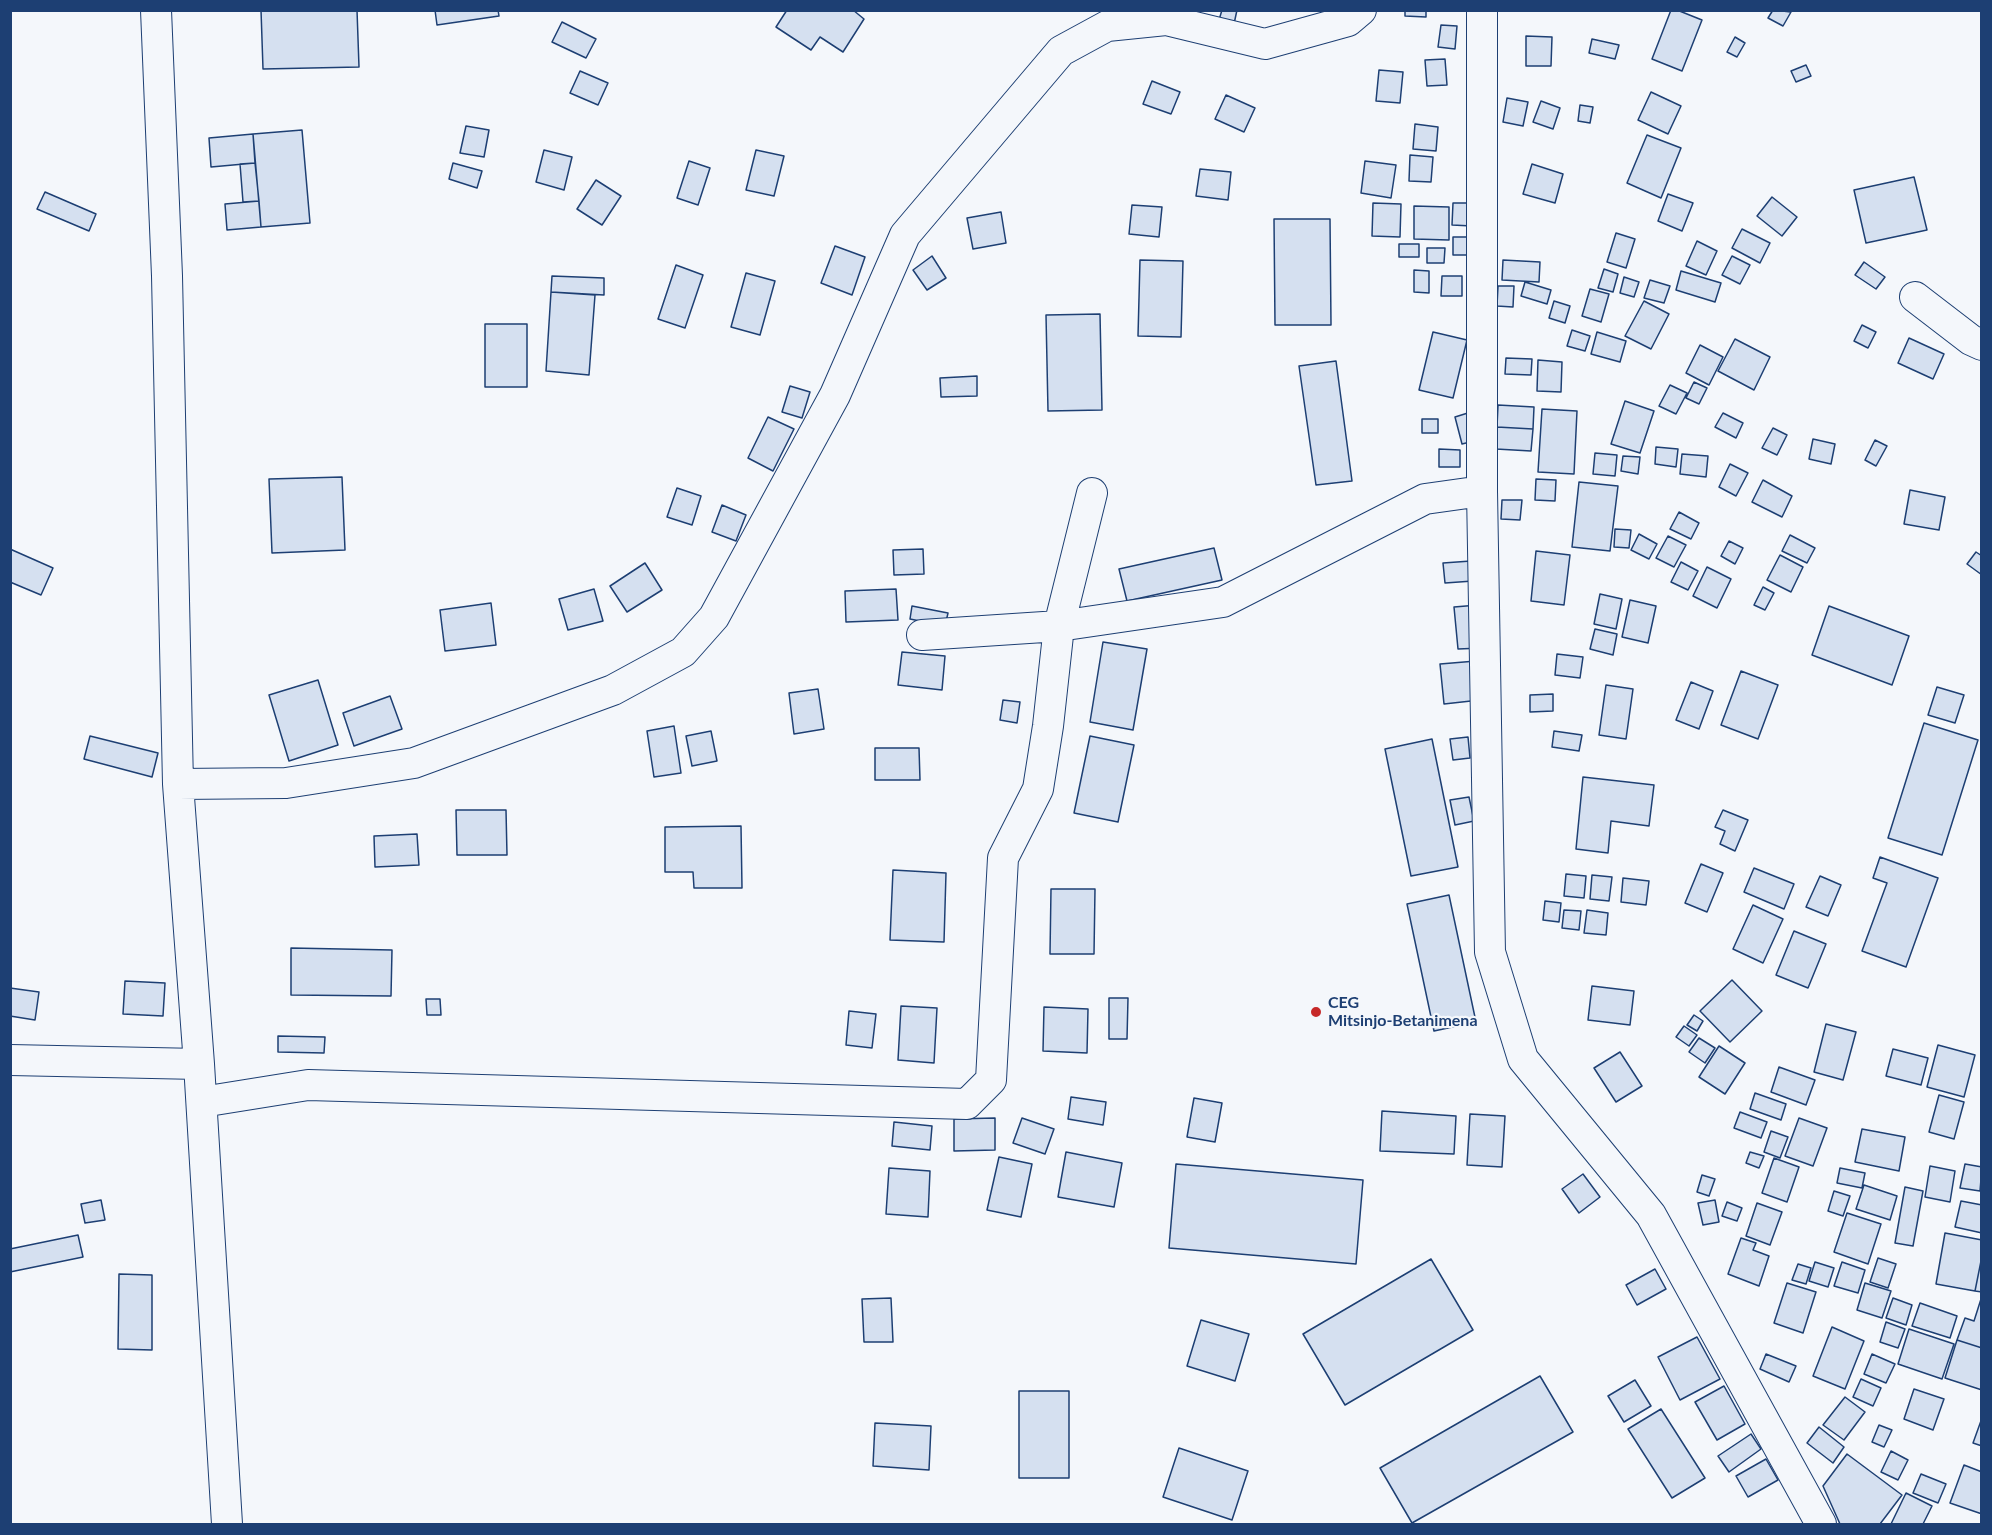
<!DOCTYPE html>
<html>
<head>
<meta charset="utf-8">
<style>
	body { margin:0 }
	#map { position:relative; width:1992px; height:1535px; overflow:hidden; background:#f4f7fb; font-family:Lato,sans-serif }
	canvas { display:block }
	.frame { position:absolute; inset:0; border:12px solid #1d3f73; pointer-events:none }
</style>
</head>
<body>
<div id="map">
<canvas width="1992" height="1535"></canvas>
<div class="frame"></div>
</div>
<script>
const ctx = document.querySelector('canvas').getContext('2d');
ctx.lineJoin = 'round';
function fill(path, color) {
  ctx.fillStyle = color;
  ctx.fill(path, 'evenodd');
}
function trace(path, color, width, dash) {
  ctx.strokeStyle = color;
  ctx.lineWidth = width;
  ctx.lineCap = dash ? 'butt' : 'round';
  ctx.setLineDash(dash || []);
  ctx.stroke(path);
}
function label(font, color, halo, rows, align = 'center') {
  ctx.font = font + ' Lato,sans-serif';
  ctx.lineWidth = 4.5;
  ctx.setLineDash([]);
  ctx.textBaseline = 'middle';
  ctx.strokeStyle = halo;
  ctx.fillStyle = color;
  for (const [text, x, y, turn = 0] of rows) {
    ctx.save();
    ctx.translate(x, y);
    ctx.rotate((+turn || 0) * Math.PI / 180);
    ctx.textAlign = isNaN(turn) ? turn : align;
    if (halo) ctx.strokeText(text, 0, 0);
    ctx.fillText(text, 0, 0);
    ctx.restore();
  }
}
const building = new Path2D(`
	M261,10h96l2,57 -96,2z
	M435,10h63l1,6 -62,9z
	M787,10h66l11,9 -21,33 -23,-15 -9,13 -35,-23z
	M1222,10h15l-3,14 -15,-4z
	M1405,10h21v7l-21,-1z
	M1671,10h6l25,10 -20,51 -30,-12z
	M1773,10l18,2 -8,14 -15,-8z
	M562,22l34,17 -10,19 -34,-16z
	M1441,25l16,1 -2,23 -17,-2z
	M1526,36l26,1 -1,29h-25z
	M1735,37l10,6 -8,14 -10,-5z
	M1592,39l27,6 -4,14 -26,-6z
	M1445,59l2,26 -20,1 -2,-26z
	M1806,65l5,11 -15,6 -5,-11z
	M1379,70l24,2 -3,31 -24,-2z
	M580,71l28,12 -10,22 -28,-12z
	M1152,81l28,11 -9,22 -28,-10z
	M1651,92l30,14 -13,28 -30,-14z
	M1226,95l29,13 -11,24 -29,-13z
	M1507,98l21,4 -5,24 -20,-4z
	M1541,101l19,7 -7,21 -20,-7z
	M1580,105l13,2 -3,16 -12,-2z
	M1415,124l23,3 -2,24 -23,-2z
	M466,126l23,4 -5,27 -24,-4z
	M302,130l8,93 -49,4 -8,-93z
	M253,134l2,29 -44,4 -2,-29z
	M1647,135l34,13 -20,50 -34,-15z
	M544,150l28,7 -8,33 -28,-8z
	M756,150l28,6 -10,40 -28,-6z
	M1410,155l23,2 -2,25 -22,-1z
	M689,161l21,7 -12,37 -21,-7z
	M1365,161l31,4 -5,33 -30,-5z
	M255,163l4,38 -16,1 -3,-38z
	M453,163l29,8 -5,17 -28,-9z
	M1532,164l31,10 -8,29 -32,-9z
	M1200,169l31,3 -3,28 -32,-4z
	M1914,177l13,53 -61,13 -12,-53z
	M596,180l25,16 -19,29 -25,-16z
	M45,192l51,22 -7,17 -52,-22z
	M1668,194l25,9 -11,28 -24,-10z
	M1772,197l25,20 -15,19 -25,-20z
	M259,201l2,26 -34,3 -2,-26z
	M1373,203l28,1 -1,33 -28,-1z
	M1453,203h19v23l-20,-1z
	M1132,205l30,2 -3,30 -30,-3z
	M1414,206l35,1v33l-35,-1z
	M1001,212l5,31 -33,6 -6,-31z
	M1274,219h56l1,106h-56z
	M1742,229l28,14 -10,20 -28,-15z
	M1616,233l19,6 -9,29 -19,-6z
	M1453,237h19v18h-19z
	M1697,241l20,10 -11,24 -20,-9z
	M1399,244h20v13h-20z
	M835,246l30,11 -13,38 -31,-12z
	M1427,248h18l-1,15h-17z
	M932,256l14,22 -19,12 -14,-20z
	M1732,256l18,9 -10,19 -18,-9z
	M1140,260l43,1 -2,76 -43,-1z
	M1503,260l37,2 -1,20 -37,-2z
	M1864,262l21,15 -9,12 -21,-14z
	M676,265l27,10 -18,53 -27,-9z
	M1604,269l14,5 -5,18 -15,-4z
	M1414,270l15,1v22l-15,-1z
	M1681,271l40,12 -6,19 -39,-12z
	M746,273l29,8 -15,54 -29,-8z
	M552,276l52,2v17l-53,-3z
	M1442,276h20v20h-21z
	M1624,277l15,5 -5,15 -14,-4z
	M1650,280l20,6 -6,17 -20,-5z
	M1525,282l26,8 -4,14 -26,-8z
	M1498,286h16l-1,21 -16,-1z
	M1590,289l19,5 -8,28 -19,-6z
	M551,292l44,3 -6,80 -43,-4z
	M1554,301l16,5 -5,17 -16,-5z
	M1644,301l25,13 -18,35 -26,-13z
	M1100,314l2,96 -54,1 -2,-96z
	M485,324h42v63h-42z
	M1862,325l14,7 -8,16 -14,-7z
	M1572,330l18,6 -5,15 -18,-5z
	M1433,332l34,8 -14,58 -34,-8z
	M1597,332l29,9 -6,21 -29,-8z
	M1909,338l35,16 -11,25 -35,-16z
	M1735,339l35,18 -16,33 -36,-19z
	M1700,345l23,12 -14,28 -23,-12z
	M1506,358l26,1 -1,16 -26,-1z
	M1538,360l24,2 -1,30 -24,-1z
	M1336,361l16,120 -36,4 -17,-119z
	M977,376v20l-36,1 -1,-19z
	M1694,382l13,6 -8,16 -13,-6z
	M1670,385l17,8 -11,21 -17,-8z
	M790,386l20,6 -8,26 -20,-6z
	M1625,401l29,10 -14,42 -29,-9z
	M1498,405l36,2 -1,22 -36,-2z
	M1542,409l35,2 -3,63 -36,-2z
	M1471,412l7,28 -16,4 -7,-27z
	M1723,413l20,10 -7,15 -21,-11z
	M768,417l26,12 -21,42 -25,-13z
	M1422,419h16v14h-16z
	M1497,427l36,2 -2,22 -35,-2z
	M1773,428l14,7 -10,20 -15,-7z
	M1813,439l22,5 -4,20 -22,-5z
	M1875,440l12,6 -11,20 -11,-6z
	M1656,447l22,2 -2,18 -21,-3z
	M1439,449l21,1v17h-21z
	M1595,453l22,2 -2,21 -22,-2z
	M1682,454l26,2 -2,21 -26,-3z
	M1623,456l17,1 -2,17 -17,-3z
	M1730,464l18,9 -12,23 -17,-9z
	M342,477l3,73 -73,3 -3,-74z
	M1536,479l20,1 -1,21 -20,-1z
	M1763,480l29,16 -10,21 -30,-15z
	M1579,482l39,4 -8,65 -38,-4z
	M677,488l24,8 -9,29 -25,-8z
	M1910,490l35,7 -6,33 -35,-6z
	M1502,500h20l-2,20 -19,-1z
	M722,505l24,10 -10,26 -24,-9z
	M1679,512l20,11 -8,16 -21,-10z
	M1615,529l16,1 -2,18 -15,-1z
	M1639,534l18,10 -8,15 -18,-9z
	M1790,535l25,13 -8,15 -25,-12z
	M1668,536l18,9 -12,22 -18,-9z
	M1729,541l14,7 -8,16 -14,-8z
	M1214,548l8,32 -95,21 -8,-32z
	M10,549l43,19 -12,27 -31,-13z
	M923,549l1,25 -30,1 -1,-25z
	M1536,551l34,4 -6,50 -33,-4z
	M1976,552l6,4v19l-15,-11z
	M1780,555l23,12 -12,25 -24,-12z
	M1471,561l2,20 -28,2 -2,-20z
	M1681,562l17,9 -10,19 -17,-8z
	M645,563l17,27 -35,22 -17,-26z
	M1707,567l24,12 -14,29 -24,-12z
	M1763,587l11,6 -9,17 -11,-5z
	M594,589l9,32 -35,9 -9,-31z
	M896,589l2,31 -52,2 -1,-31z
	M1600,594l22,5 -6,30 -22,-5z
	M1630,600l26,6 -8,37 -26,-6z
	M491,603l5,42 -51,6 -5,-41z
	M1478,605l4,43 -24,1 -4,-42z
	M912,606l36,7 -3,13 -35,-7z
	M1829,606l80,30 -17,49 -80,-30z
	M1595,629l22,5 -4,21 -23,-6z
	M1103,642l44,7 -14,81 -43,-8z
	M902,652l43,4 -3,34 -44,-5z
	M1557,654l26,3 -3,21 -25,-3z
	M1476,661l4,39 -36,4 -4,-40z
	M1741,671l37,14 -20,54 -37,-14z
	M318,680l20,65 -49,16 -20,-66z
	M1691,682l22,9 -14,38 -23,-9z
	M1606,685l27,4 -7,50 -27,-4z
	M1937,687l27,8 -9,28 -27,-8z
	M818,689l6,40 -30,5 -5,-41z
	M1553,694v17l-23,1v-17z
	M390,696l12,33 -48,17 -11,-33z
	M1003,700l17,2 -3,21 -17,-3z
	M1924,723l54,17 -36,115 -54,-17z
	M674,726l7,47 -27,4 -7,-46z
	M711,731l6,30 -25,5 -6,-30z
	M1554,731l28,4 -3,16 -27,-4z
	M90,736l68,17 -6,24 -68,-18z
	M1090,736l44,9 -16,77 -44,-9z
	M1468,737l2,21 -17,2 -3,-21z
	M1432,739l26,128 -47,9 -26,-127z
	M875,748h44l1,32h-45z
	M1583,777l71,8 -5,41 -38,-5 -3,32 -32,-4z
	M1469,797l5,24 -19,4 -5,-25z
	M456,810h50l1,45h-50z
	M1723,810l25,10 -13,31 -15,-7 5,-13 -10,-4z
	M741,826l1,62h-48l-1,-16h-28v-45z
	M417,834l2,31 -44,2 -1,-31z
	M1880,857l58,21 -32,89 -44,-16 25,-68 -14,-5z
	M1701,864l22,9 -16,39 -22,-9z
	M1754,868l40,16 -10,25 -40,-17z
	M893,870l53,3 -2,69 -54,-2z
	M1566,874l20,2 -2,22 -20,-2z
	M1592,875l20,2 -3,24 -19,-2z
	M1820,876l21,9 -13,31 -22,-9z
	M1623,878l26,3 -3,24 -25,-3z
	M1051,889h44l-1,65h-44z
	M1449,895l27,127 -42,9 -27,-127z
	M1545,901l16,2 -2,19 -16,-2z
	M1753,905l30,14 -20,44 -30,-14z
	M1564,910l17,1 -2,19 -17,-2z
	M1587,910l21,3 -2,22 -22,-2z
	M1794,931l32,13 -18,44 -32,-13z
	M291,948l101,2 -1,46 -100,-1z
	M1732,980l30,31 -32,31 -30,-31z
	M125,981l40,2 -2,33 -40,-2z
	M1592,986l42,5 -4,34 -42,-5z
	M10,988l29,4 -4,28 -25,-4z
	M1109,998h19l-1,41h-18z
	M426,999h14l1,16h-14z
	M901,1006l36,2 -3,55 -36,-3z
	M1044,1007l44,2 -1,44 -44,-2z
	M849,1011l27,3 -4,34 -26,-3z
	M1694,1015l9,6 -6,10 -10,-6z
	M1826,1024l30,8 -13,48 -29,-8z
	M1684,1026l13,9 -8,11 -13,-9z
	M278,1036l47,1 -1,16 -46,-1z
	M1699,1038l16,10 -10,15 -16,-11z
	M1938,1045l37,10 -11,42 -37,-10z
	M1719,1046l26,17 -20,31 -26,-17z
	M1893,1049l35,9 -7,27 -35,-9z
	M1620,1052l22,34 -26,16 -22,-34z
	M1779,1067l36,13 -9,25 -35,-13z
	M1755,1093l31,11 -5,16 -31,-11z
	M1939,1095l25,7 -10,37 -25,-7z
	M1071,1097l35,5 -3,23 -35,-6z
	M1194,1098l28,5 -7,39 -28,-5z
	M1382,1111l74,5 -2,38 -74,-3z
	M1740,1112l27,10 -6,16 -27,-10z
	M1470,1114l35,2 -3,51 -35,-2z
	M995,1118v32l-41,1v-32z
	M1022,1118l32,11 -9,25 -32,-11z
	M1799,1118l28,10 -14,38 -28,-10z
	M894,1122l38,4 -2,24 -38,-4z
	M1862,1129l43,8 -6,34 -44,-9z
	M1771,1131l17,6 -8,21 -16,-6z
	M1066,1152l56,11 -8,44 -56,-10z
	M1750,1152l14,4 -5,12 -13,-5z
	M999,1157l33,7 -11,53 -34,-7z
	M1774,1158l25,9 -12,35 -25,-9z
	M1176,1164l187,16 -7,84 -187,-16z
	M1965,1164l17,3 -2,24 -20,-3z
	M1930,1166l25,5 -5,31 -25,-5z
	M889,1168l41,3 -2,46 -42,-3z
	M1840,1168l25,5 -3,15 -25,-5z
	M1583,1174l17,23 -21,16 -17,-24z
	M1702,1175l13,4 -6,17 -12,-4z
	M1864,1185l33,11 -7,24 -34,-11z
	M1905,1187l18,4 -10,55 -18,-3z
	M1834,1191l16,5 -7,20 -15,-5z
	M101,1200l4,20 -20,3 -4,-19z
	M1715,1200l4,22 -16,3 -5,-22z
	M1961,1201l21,4v28l-27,-6z
	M1727,1202l15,6 -5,13 -15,-5z
	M1757,1203l25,9 -12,33 -24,-9z
	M1847,1213l34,11 -13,40 -34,-12z
	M1945,1233l37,7v16l-7,35 -39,-7z
	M78,1235l5,22 -73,15v-23z
	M1741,1238l15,5 -3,7 16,6 -10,30 -31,-12z
	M1982,1256v36l-7,-1z
	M1878,1258l18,6 -8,24 -18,-6z
	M1431,1259l42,71 -128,75 -42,-71z
	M1815,1262l19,6 -6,19 -19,-6z
	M1842,1262l23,8 -7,23 -24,-7z
	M1798,1264l13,4 -5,16 -14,-4z
	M1655,1269l11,20 -29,16 -11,-20z
	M119,1274l33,1v75l-34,-1z
	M1787,1283l29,9 -13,41 -29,-10z
	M1865,1283l26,8 -9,27 -25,-8z
	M891,1298l2,44h-29l-2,-43z
	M1893,1298l19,7 -6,20 -20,-7z
	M1981,1299l1,1v48l-25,-8 8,-22 9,3z
	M1920,1303l37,13 -7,22 -38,-12z
	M1201,1320l48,14 -14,47 -48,-15z
	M1886,1322l19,7 -7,19 -18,-6z
	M1832,1327l32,14 -19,48 -32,-13z
	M1909,1329l45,15 -12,35 -44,-15z
	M1697,1337l23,42 -40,21 -22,-43z
	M1957,1340l25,8v42l-37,-12z
	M1766,1354l30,12 -7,16 -29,-13z
	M1872,1354l23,10 -9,19 -22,-9z
	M1540,1376l33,56 -161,91 -32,-55z
	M1861,1379l20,9 -8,18 -20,-9z
	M1635,1380l16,26 -27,16 -16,-26z
	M1724,1386l21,38 -28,16 -22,-38z
	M1914,1389l30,10 -11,31 -29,-11z
	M1019,1391h50v87h-50z
	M1845,1397l20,15 -21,28 -21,-15z
	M1661,1409l44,69 -33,20 -44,-69z
	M1982,1418v28l-9,-3z
	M875,1423l56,3 -2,44 -56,-4z
	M1879,1425l13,5 -8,17 -12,-5z
	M1819,1427l25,20 -11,16 -26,-20z
	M1751,1434l10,15 -32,23 -11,-16z
	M1179,1448l69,23 -16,49 -69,-23z
	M1891,1451l17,9 -10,20 -17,-8z
	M1847,1454l55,41 -22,29h-40l-17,-38z
	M1766,1459l12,21 -30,17 -12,-21z
	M1964,1465l18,7v42l-32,-11z
	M1921,1474l25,10 -8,19 -25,-10z
	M1906,1493l26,13 -9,18h-32z`);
const street = new Path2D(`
	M156,10l11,266 11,508 21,280 28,460
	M1482,10v481l8,461 33,107 128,156 170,309
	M1149,14l17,6 99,24 83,-23 13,-11
	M1915,297l56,43 11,5
	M922,635l137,-9 164,-24 202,-103 57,-8
	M178,784l108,-1 128,-20 199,-73 70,-38 31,-35 121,-222 70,-160 156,-184 46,-25 59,-6
	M10,1060l189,4
	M202,1102l106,-17 659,19 24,-24 12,-222 35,-69 10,-63 11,-100 33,-133`);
const markers = [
	[1316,1012,6,"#c62828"]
];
const poiNames = [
	["CEG",1328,1003],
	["Mitsinjo-Betanimena",1328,1021]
];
fill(building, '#d5e0f0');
trace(building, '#1d3f73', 1.5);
trace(street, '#1d3f73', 32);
trace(street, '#f4f7fb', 30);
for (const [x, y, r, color] of markers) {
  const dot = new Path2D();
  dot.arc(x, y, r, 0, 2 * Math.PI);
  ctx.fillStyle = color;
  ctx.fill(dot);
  trace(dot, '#f4f7fb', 2);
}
label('bold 16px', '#1d3f73', '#f4f7fb', poiNames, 'left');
</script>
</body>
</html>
